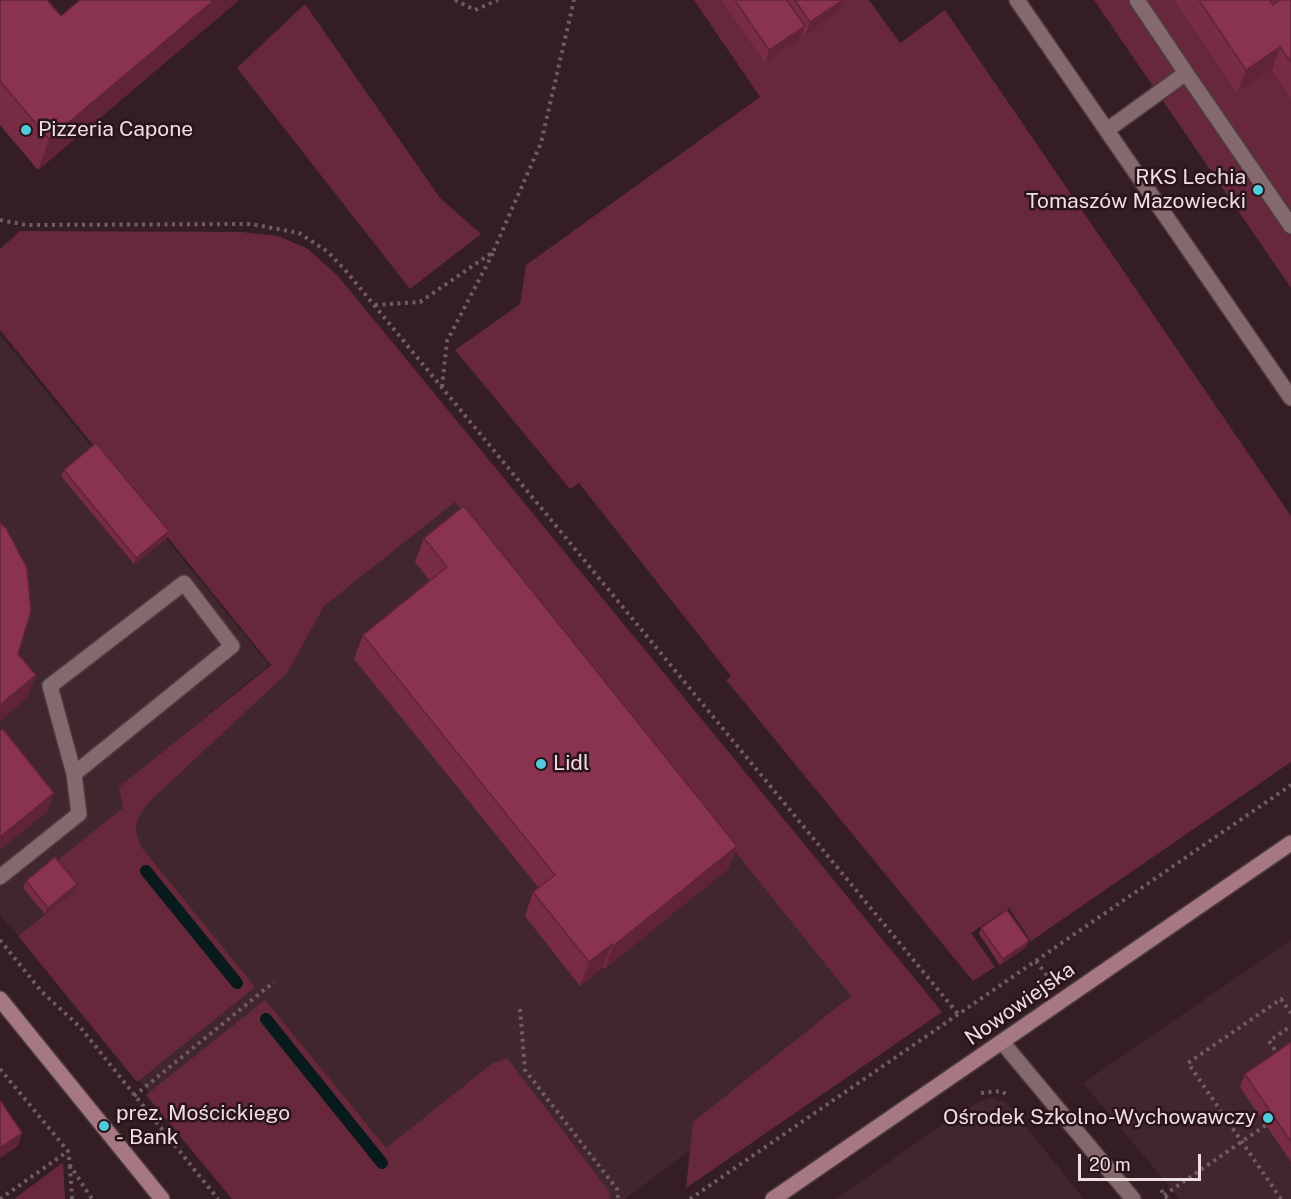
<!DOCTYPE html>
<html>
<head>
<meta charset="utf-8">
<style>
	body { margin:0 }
	#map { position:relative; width:1291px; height:1199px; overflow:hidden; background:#341e23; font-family:"Public Sans",sans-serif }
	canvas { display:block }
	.scale { position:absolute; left:1078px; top:1154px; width:123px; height:27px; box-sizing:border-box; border:3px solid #eedee2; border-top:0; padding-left:8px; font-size:18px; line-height:21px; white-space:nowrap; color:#eedee2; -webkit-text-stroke:4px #2a141a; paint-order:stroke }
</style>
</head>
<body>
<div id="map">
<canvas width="1291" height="1199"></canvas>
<div class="scale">20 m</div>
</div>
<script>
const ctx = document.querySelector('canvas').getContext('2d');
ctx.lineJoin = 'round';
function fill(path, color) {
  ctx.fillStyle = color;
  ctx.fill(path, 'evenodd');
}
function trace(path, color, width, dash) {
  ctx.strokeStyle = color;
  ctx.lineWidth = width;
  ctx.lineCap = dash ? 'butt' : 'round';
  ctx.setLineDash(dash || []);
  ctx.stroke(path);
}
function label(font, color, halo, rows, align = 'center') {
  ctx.font = font + ' "Public Sans",sans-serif';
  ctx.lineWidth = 5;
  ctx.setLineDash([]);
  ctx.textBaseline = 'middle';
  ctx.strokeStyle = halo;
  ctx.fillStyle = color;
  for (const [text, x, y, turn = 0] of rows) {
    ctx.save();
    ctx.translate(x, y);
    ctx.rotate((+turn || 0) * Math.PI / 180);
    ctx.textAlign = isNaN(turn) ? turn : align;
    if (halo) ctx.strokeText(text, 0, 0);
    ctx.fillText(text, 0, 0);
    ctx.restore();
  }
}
const built = new Path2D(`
	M269,249l633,742 -277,208h-389l-214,-262 52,-47 -56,46 -18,-21v-580l269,330 -149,122v3l163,-116z
	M1291,940v259h-111l-97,-116z
	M990,1098l17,5 77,96h-248l107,-75 32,-20z`);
const green = new Path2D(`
	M694,0h175l31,43 45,-33 346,506v246l-260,179 -22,-33 -38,25 24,34 -22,14 -247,-301 5,-4 -152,-193 -9,6 -115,-139 65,-46 6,-39 234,-168z
	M1094,0h197v288z
	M305,4l135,194 41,36 -71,55 -173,-221z
	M20,231l222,1 36,4 30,13 30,27 604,736 -256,176 7,-66 158,-126 -396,-494 -131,104 -37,67 -139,130c-13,19 -16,24 -6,45l113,139 -118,95 -119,-146 56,-45 -21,-27 70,-56 -4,-21 152,-122 -271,-335v-81z
	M265,1000l121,148 107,-85 14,-5 102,133 1,8h-378l-86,-104z
	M63,1163l2,36h-51l43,-32z`);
const stream = new Path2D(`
	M146,871l91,112
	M266,1019l116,144`);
const path = new Path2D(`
	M455,0l20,10 23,-10
	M0,220l26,5 225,-1 48,9 29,19 18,19 612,743
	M375,305l45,-3 73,-50 48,-109 33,-143
	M442,387l5,-46 46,-88
	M0,940l42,52 38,35 138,172
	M1036,961l12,16
	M520,1009l5,61 92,119 1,10
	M1279,1056l-10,-15 22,-15
	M0,1069l68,82 2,14 22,34
	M981,1093l20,-2 5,3
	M134,1096l140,-114
	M70,1166l2,33
	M1161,1190l7,9
	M1164,1195l102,-70
	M0,1199l68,-48
	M690,1199l601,-414
	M1281,1199l-93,-136 93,-64 10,14`);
const lane = new Path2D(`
	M1137,0l49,73
	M1107,130l79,-57 105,153
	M0,877l79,-63 -5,-40 -24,-88 134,-103 48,63 -158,128`);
const street = new Path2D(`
	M1017,0l274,398
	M1002,1042l131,157`);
const secondary = new Path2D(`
	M0,999l162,200
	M773,1199l518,-356`);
const wall = new Path2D(`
	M0,0l61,16 19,-16h159l-201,170 -38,-45z
	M722,0h123l-4,11 -36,24 -2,-4 -3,8 -35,24z
	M1174,0h96l3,5 18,-5v98l-19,-28 -35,23z
	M64,470l103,68 -33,26 -73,-88z
	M424,538l313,308 -9,23 -124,100 -1,-2 -23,19 -55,-70 8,-24 6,-4 -185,-229 9,-24 67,-54 -15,-19z
	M26,881l48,9 -29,24 -22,-26z
	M981,928l48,13 -3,6 -26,18 -21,-31z
	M1291,1042v120l-51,-75 5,-13z`);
const shadedWall = new Path2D(`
	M214,0h25l-201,170 11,-31z
	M843,0h2l-4,11 -36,24 5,-13z
	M805,26l-5,13 -35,24 4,-13z
	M1280,47l-8,23 -35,23 9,-23z
	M169,531l-2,7 -33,26 2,-6z
	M36,675l-9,23 -27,23v-16z
	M54,793l-7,19 -47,38v-13z
	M737,846l-9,23 -124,100 9,-23z
	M77,884l-3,6 -29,24 3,-6z
	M1029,941l-3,6 -26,18 3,-6z
	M612,944l-9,23 -23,19 9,-24z
	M22,1133l-4,13 -18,12v-10z`);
const building = new Path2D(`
	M0,0h47l14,16 19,-16h134l-165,139 -49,-58z
	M735,0h52l18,26 -36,24z
	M795,0h48l-33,22z
	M1199,0h71l3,5 7,-5h11v62l-11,-15 -34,23z
	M96,443l73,88 -33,27 -72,-88z
	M464,506l273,340 -124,100 -1,-2 -23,18 -56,-70 22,-17 -192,-240 84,-68 -23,-29z
	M0,523l6,5 21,40 4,43 -13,43 18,21 -36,30z
	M3,729l51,64 -54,44v-106z
	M55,857l22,27 -29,24 -22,-27z
	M1007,910l22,31 -26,18 -22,-31z
	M1291,1042v100l-46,-68z
	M0,1100l22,33 -22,15z`);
const markers = [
	[26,130,6,"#53cbdb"],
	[1258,190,6,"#53cbdb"],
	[541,764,6,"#53cbdb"],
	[1268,1118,6,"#53cbdb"],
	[104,1126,6,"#53cbdb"]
];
const poiNames = [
	["Pizzeria Capone",38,130],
	["RKS Lechia",1246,178,"right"],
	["Tomaszów Mazowiecki",1246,202,"right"],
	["Lidl",553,764],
	["prez. Mościckiego",116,1114],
	["- Bank",116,1138],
	["Ośrodek Szkolno-Wychowawczy",1256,1118,"right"]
];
const streetNames = [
	["Nowowiejska",1020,1004,-35]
];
fill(built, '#42262d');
fill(green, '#67283c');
trace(stream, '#081a1c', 12);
trace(lane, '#4e3b40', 18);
trace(street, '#4e3b40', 18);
trace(secondary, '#4e3b40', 18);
trace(path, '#715d61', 4, [3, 4.5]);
trace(lane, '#84696f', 15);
trace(street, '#84696f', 15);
trace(secondary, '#a57883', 15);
fill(wall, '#772c44');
fill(shadedWall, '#612437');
fill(building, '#8a334f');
trace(building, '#612437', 1.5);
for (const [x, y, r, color] of markers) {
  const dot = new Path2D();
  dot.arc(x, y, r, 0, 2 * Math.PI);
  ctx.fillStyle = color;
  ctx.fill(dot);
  trace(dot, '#2a141a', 2);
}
label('21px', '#eedee2', '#2a141a', poiNames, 'left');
label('21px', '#eedee2', '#2a141a', streetNames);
</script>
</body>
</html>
